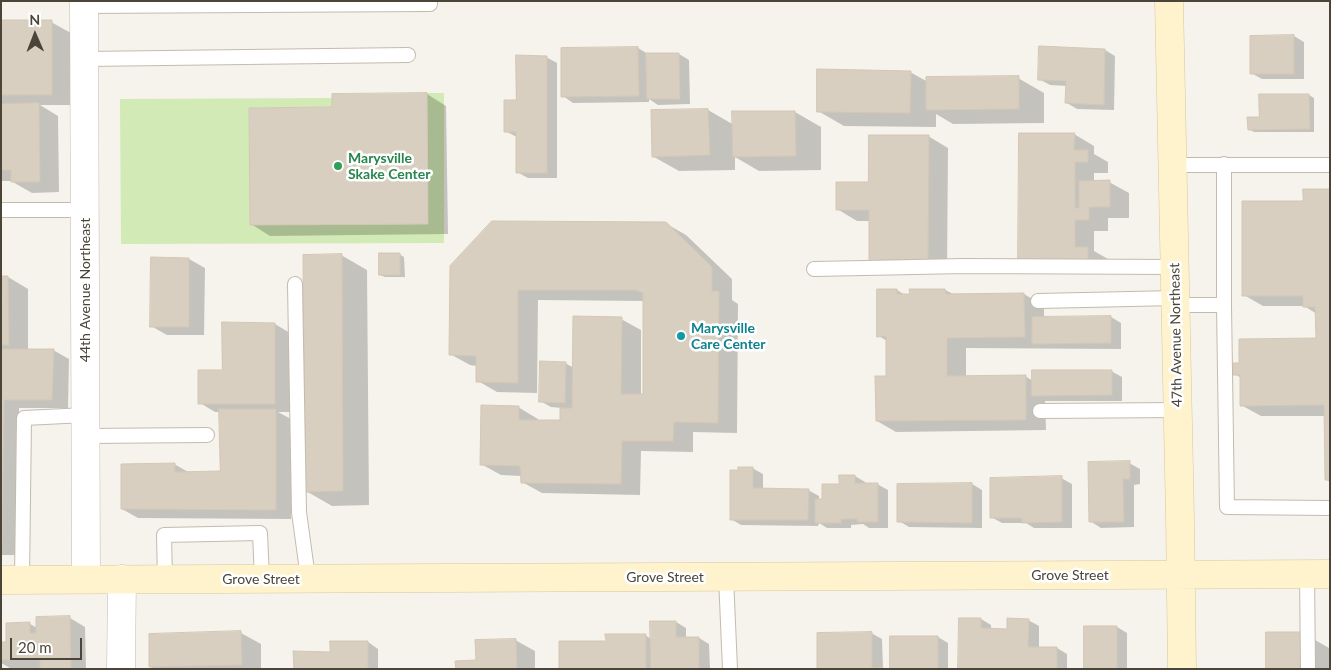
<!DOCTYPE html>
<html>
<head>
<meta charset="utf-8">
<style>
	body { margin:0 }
	#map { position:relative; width:1331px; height:670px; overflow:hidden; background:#f6f3ec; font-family:Lato,sans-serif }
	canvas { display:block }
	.frame { position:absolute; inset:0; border:2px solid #4b4439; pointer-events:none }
	.north { position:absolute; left:10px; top:10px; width:50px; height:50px; -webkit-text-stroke:4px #fff; paint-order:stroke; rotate:359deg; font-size:14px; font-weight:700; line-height:20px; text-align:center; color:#4b4439 }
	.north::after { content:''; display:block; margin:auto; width:18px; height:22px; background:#4b4439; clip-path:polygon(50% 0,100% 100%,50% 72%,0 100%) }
	.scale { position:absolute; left:10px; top:638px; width:72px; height:22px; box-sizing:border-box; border:2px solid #4b4439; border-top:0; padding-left:6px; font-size:15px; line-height:18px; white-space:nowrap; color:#4b4439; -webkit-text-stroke:4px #fff; paint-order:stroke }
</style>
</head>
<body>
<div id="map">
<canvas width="1331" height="670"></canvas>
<div class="frame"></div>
<div class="north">N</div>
<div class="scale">20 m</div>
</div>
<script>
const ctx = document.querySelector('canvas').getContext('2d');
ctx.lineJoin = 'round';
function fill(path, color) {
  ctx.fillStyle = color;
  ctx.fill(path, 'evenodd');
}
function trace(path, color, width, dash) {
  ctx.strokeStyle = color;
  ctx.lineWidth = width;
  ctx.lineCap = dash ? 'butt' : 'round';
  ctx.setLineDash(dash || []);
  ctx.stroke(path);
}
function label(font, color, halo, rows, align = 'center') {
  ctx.font = font + ' Lato,sans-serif';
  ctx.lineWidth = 5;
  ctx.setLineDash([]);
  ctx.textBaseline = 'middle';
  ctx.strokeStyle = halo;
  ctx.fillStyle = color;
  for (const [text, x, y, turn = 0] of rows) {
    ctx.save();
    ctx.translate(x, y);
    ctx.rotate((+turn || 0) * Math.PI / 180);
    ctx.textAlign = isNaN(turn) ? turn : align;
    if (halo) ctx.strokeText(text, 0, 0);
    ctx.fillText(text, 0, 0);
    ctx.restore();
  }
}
const green = new Path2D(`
	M427,93h17v150l-323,1 -1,-145 212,-1v9l-83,1 1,117 178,-1z`);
const shadow = new Path2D(`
	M1,22h50l20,11v72h-31l18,11 1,76 -27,1 -21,-12h-10z
	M1294,36l10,6v37h-42l-11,-6z
	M638,48l10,6h31l10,6 1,44 -32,1 -9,-6v3l-76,1 -10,-7z
	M1105,50l10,6 -1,54 -37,-1 -10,-6v-17l-17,-1 -11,-6z
	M546,57l11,6v115h-29l-11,-6v-35l-12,-6 12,-29z
	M910,72l18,10 90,-4 26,15v30l-91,1 -17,-10v13l-92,-1 -26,-15z
	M427,94l19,12 2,128 -178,2 -19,-12z
	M1309,95l5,3v34h-60l-5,-3z
	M708,110l26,15 61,-13 26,15v43l-62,1 -24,-14v13l-56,1 -25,-14 -2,-45z
	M1074,134l20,12v8l14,8v11h-14v9h15l20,11v25h-21v13h-14v20l14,8 -1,14 -68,-1z
	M928,136l20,12 -1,125 -57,-1 -20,-51h-13l-20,-12z
	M1330,190v292l-3,-2 -1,-64h-65l-20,-11v-27l-6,-4 82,-35v-25l-13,-8h-41l-19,-11 60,-93z
	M665,223l21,12 46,44v21l6,4 -1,129 -44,-1v20l-52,-1 -1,44 -98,-2 -20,-11v-6l-21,-1 -20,-11 37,-57 20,12v2h23l1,-13 -11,-1 -11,-6 25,-38 9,5 47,-49 20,11v65h3l1,-94 -107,-1 -1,93 -40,-1 -19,-11 -1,-15 -7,-1 -20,-11 1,-87z
	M399,254l5,3 1,20h-20l-5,-2z
	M341,255l26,15 2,235 -37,1 -26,-15z
	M152,259h37l16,9 -1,67h-37l-16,-9z
	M1,277h7l20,12v61h25l16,9 -1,49h-49l-2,147h-16z
	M897,290l8,5 40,-5 10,5 69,-1 20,12v12l67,-1 10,6v26l-155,-1v29l59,-1 8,5 78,-10 11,6v24h-77l1,29 -150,2 -19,-11 11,-44 -1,-36 -8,-5z
	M275,324l15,9v79h-12l13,7v100l-153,-1 -16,-9 52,-45 16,9h31v-61h-6l-15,-9 23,-31z
	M1129,463l11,6v15l-6,1v42l-33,1 -11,-7z
	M752,468l11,6v16h45l11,6v4h5l16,-15 15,-9 10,6 1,2h11l11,6v38h-19l-6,-4 -12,1v3h-24l-8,-5 -1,3 -77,-1 -10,-6z
	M1061,478l11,6v44h-38l-8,-5h-24l-11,-6z
	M972,484l10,6v38l-73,-1 -10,-6z
	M70,618l15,9 1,42 -76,-1 -9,-5v-19h7l22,-20 7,4z
	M981,619l10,6v5h17l20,-10 11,6v22h18l10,6v15h-108z
	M676,622l10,6v10h13l10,6 1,25h-150l47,-27 38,-7 6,4z
	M1085,627h32l10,6v36h-42z
	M241,633l20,11v25h-107l-3,-2z
	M871,633l11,6 1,30h-65z
	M1303,633l26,15v21h-61z
	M938,637l10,6v26h-56z
	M515,640l20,11v18h-78l20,-8z
	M368,642l10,7v20h-83z`);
const building = new Path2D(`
	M1,20h51v75h-51z
	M1294,35v39h-44v-38z
	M1039,46l66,3 -1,56 -39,-2 1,-22 -28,-1z
	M638,47l1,49 -78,1v-49z
	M646,53h33l1,46h-33z
	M516,55l31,1v117h-31v-41h-12v-32h12z
	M817,69l94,2 -1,42 -93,-1z
	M1019,76v33l-93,1v-33z
	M427,93l1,131 -178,1 -1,-117 83,-1v-13z
	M1259,94h50l1,35 -62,1 -1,-13h12z
	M39,103l1,79h-29v-12h-10v-66z
	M708,109l2,46 -58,2 -1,-47z
	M732,111h63l1,45 -63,1z
	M1019,133h56l-1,17h14v12h-13v46h4v-27l31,-1v27h-21v13h-14v27h13v15h-70z
	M869,135h60l-1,127h-59v-52h-33v-28h32z
	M1303,189h27v291h-5l-1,-75 -84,1v-31h-7v-12h6v-24l77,-1 -1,-31h-12v-11h-61v-95h61z
	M492,221l174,1 46,45v24h7l-1,132 -44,-1 -1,19h-51l-1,43 -100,-1 -1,-17 -40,-1 1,-60 38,1v14h41v-12h12l1,-92 49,1 -1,77h22v-101l-8,-3h-117v93l-42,-1v-26l-27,-1 1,-89z
	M379,253h21v22h-21z
	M342,254l1,237 -38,1 -2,-237z
	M151,257l38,1v69h-39z
	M1,276h7l1,69h-8z
	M877,289h20v5h13l-1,-5h36l1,5 78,-1 1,44 -78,1v38l79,-1v45l-150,1 -1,-45h11v-40l-9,1z
	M1111,316v27l-79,1v-27z
	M222,322l53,1v81h-77v-34h24z
	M1,349h53l-2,51h-48l-2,147z
	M540,361l26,1 -1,41 -26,-1z
	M1032,370h80v25l-80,1z
	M219,409h57v101l-155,-1v-45l54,-1v9l45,-1z
	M1130,461v18h-7l1,43h-35l-1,-60z
	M738,467h15v21l56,1 -1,31h-78v-50h8z
	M839,475h16v8h23v39h-21v-3h-16v4h-26v-24h7v-15h17z
	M1062,476v46l-40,1v-5h-32v-40z
	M972,483v40l-75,-1v-38z
	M70,616l1,53h-31v-10l-39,1v-18h5v-19l24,-1v11h6v-16z
	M959,618h22v10l26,1v-11l22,1 -1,28h29v22h-99z
	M650,621h26v16h23v32h-48z
	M1084,626h33v43h-33z
	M241,631l1,34 -93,2v-33z
	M872,632v36l11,-1v2h-66v-36z
	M1266,632h37v37h-37z
	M605,634h41v35h-87v-28h47z
	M890,636h48v33h-48z
	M516,639l1,30h-61l-1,-8 21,-1 -1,-20z
	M330,641h38v28h-74l-1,-18 37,1z`);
const lane = new Path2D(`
	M84,6l346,-2v-3
	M84,59l324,-4
	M1173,165h157
	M1,210h84
	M814,269l151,-3 210,1
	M295,284l4,228 9,66
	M1038,301l138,-3
	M1176,305h48l3,202 103,1
	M1224,305v-141
	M1040,411l138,-1
	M86,436l121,-1
	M1307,574l1,95
	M726,577l4,92
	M165,579l-1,-44 96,-2 2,46
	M22,580l2,-162 62,-3`);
const street = new Path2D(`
	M84,1l2,578
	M121,669l1,-90`);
const secondary = new Path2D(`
	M1169,1l11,517 2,151
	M1,580l1329,-6`);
const markers = [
	[338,166,5,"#2e9e5b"],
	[681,336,5,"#0f9aa8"]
];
const leisureNames = [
	["Marysville",348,158],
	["Skake Center",348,174]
];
const streetNames = [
	["44th Avenue Northeast",85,290,-90],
	["47th Avenue Northeast",1176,335,-91],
	["Grove Street",1070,575],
	["Grove Street",665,577],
	["Grove Street",261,579]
];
const cultureNames = [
	["Marysville",691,328],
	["Care Center",691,344]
];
fill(green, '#d2eab5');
fill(shadow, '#0003');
fill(building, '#d8cfc1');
trace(building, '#d3c7b4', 1);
trace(lane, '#c2bbae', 16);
trace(street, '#c2bbae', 29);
trace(secondary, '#d6c79b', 29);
trace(lane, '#fff', 14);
trace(street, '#fff', 28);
trace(secondary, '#fff3cd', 28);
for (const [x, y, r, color] of markers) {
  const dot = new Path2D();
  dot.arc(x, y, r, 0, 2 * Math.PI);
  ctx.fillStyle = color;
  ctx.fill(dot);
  trace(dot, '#fff', 2);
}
label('bold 14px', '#27864d', '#fff', leisureNames, 'left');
label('14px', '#4b4439', '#fff', streetNames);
label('bold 14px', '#0d838f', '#fff', cultureNames, 'left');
</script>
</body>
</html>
